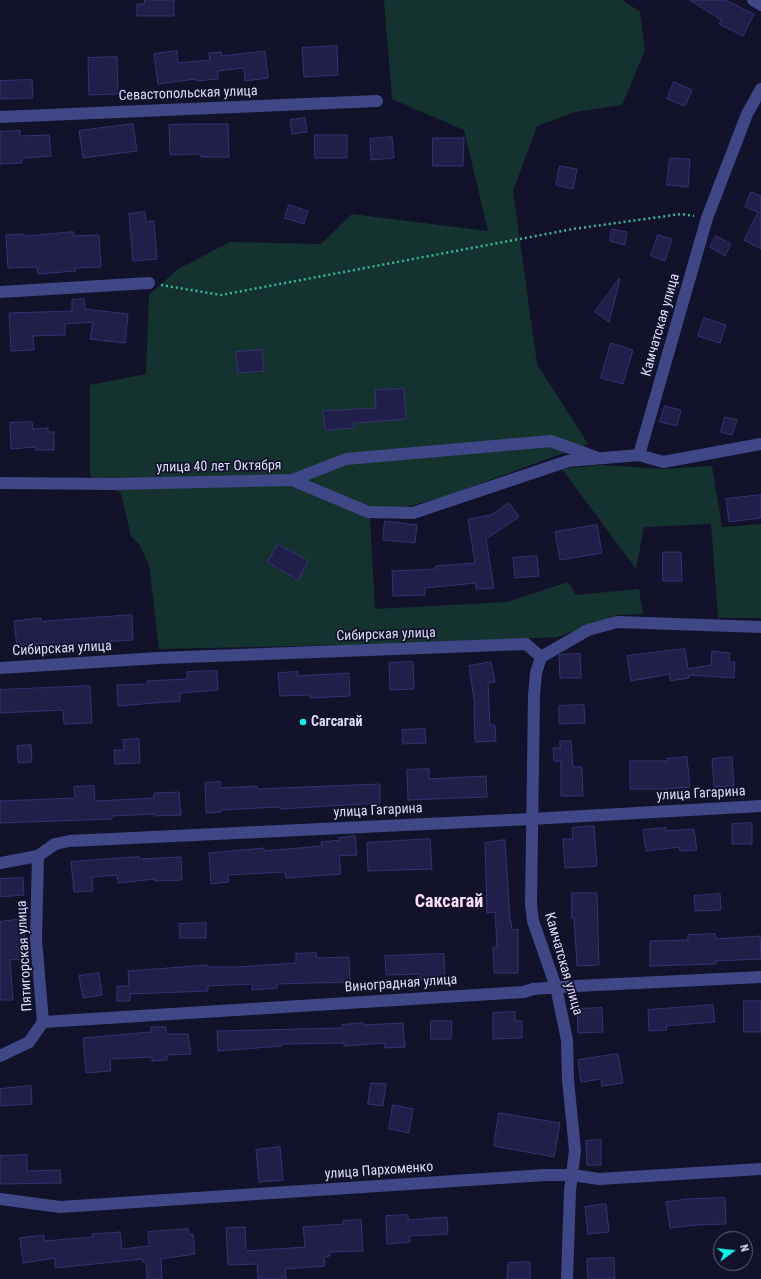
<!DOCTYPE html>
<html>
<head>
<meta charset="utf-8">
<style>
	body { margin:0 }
	#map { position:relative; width:761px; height:1279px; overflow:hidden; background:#12122a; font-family:"Roboto Condensed",sans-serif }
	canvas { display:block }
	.north { position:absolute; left:713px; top:1231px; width:40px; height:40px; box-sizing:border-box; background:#12122a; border:1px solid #63637f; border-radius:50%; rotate:75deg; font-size:11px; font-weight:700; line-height:16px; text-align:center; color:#dcddfe }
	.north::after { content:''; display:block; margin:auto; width:14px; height:18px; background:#10f5eb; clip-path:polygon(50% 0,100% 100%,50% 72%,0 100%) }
</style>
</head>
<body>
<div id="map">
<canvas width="761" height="1279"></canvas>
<div class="north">N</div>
</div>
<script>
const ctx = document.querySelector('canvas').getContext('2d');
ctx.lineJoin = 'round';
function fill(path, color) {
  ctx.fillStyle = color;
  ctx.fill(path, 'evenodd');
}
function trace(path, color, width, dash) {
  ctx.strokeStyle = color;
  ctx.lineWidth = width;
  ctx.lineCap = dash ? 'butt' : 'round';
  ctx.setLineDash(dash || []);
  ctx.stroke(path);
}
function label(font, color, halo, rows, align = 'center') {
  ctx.font = font + ' "Roboto Condensed",sans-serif';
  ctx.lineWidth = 3.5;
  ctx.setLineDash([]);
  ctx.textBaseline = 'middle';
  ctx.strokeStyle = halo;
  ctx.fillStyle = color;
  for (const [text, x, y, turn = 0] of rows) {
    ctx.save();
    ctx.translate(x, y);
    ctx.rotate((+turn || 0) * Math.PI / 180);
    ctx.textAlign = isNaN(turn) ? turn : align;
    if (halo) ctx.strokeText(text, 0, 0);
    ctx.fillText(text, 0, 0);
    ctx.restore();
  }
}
const green = new Path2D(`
	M384,0h239l17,12 5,38 -23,55 -47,7 -38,14 -24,65 24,173 51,80 -144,53 -74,19 5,93 132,-7 61,-20 8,13 63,-6 4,25 -26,1 -59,22 -168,7 -231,5 -10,-84 -10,-21 -8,-8 -10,-43 -31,-17v-91l56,-11 3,-79 29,-26 52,-27 91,2 31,-30 136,17 -24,-101 -72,-31z
	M601,465l62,4 49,-3 10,61 39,-3v94h-43l-7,-94 -67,3 -8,42 -74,-100z`);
const building = new Path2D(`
	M145,0h29v16h-37v-12h7z
	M690,0h35l29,14 -11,22 -24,-12 2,-4z
	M337,46l1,29 -34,2 -2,-29z
	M177,51l1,12 32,-3 -1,-7 12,-1 1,4 43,-5 3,27 -23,3 -1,-13 -26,3v8l-22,2v-2l-38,5 -4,-30z
	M117,57l1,37 -29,1 -1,-37z
	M32,80l1,18 -33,1v-18z
	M674,82l18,8 -7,16 -18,-7z
	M305,118l2,14 -15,2 -2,-14z
	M133,124l4,27 -54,7 -4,-27z
	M188,124h40l1,33h-28l-1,-3 -30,1 -1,-30z
	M20,131v5l29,-1 2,21 -29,2v5l-22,1v-32z
	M315,135h32v23h-32z
	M392,137l2,21 -23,2 -1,-21z
	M433,138h31l-1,28h-30z
	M670,158l20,1 -2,28 -21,-2z
	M560,166l17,3 -4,20 -17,-4z
	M751,192l10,4v53l-17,-9 14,-28 -13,-5z
	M289,205l19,6 -4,13 -19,-6z
	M145,212l1,10 8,-1 3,38 -24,2 -4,-47z
	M612,229l15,3 -2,13 -15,-4z
	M73,232v4l26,-1 2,32 -26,1 1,3 -38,3 -1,-7 -29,1 -2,-33 18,-1v2z
	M658,235l14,4 -7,22 -14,-5z
	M716,236l15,8 -6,12 -15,-9z
	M619,279h1l-11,43 -14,-10z
	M84,299l1,10 43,5 -3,29 -35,-4 3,-17 -28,2v11l-32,1 1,14 -23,1 -2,-38 63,-2v-11z
	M704,318l22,7 -6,18 -22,-7z
	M611,343l22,7 -10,34 -22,-6z
	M262,350l2,21 -26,2 -2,-21z
	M404,389l2,30 -53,4 1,5 -29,2 -2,-19 53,-3 -1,-18z
	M665,406l16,4 -4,16 -17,-4z
	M725,417l12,3 -5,15 -11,-3z
	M32,422l1,7 15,-1v4h6v18h-18v-3l-25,2 -1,-26z
	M761,495v23l-32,4 -3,-23z
	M509,503l10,14 -33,22 8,49 -18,1v-6l-51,5v7l-32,1 -1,-25 44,-2v-3l39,-3 -7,-44 23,-4z
	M385,521l32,4 -2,18 -32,-3z
	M597,525l5,28 -42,7 -5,-28z
	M278,544l30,17 -10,19 -30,-18z
	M663,552h18l1,29h-19z
	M537,556l2,20 -24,2 -2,-20z
	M132,615l1,25 -75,5v-3l-41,4 -3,-25 27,-3v3z
	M685,649l3,20 23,-4 1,-14 18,2 -1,9h6l-1,16 -45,-3v3l-19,3v-7l-39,7 -4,-25z
	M580,654l1,24h-21l-1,-23z
	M413,662l1,27 -24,1 -1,-27z
	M491,662l4,20 -7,1 2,42h5l1,16 -21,1 -1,-36h1l-6,-40z
	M217,671l1,19 -38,3v8l-62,5 -1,-21 31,-1 -1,-3 40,-2v-7z
	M298,672v4l51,-3 1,23 -40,2v-3l-30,1 -2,-23z
	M90,686l2,37 -28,1 -1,-14 -63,3v-23z
	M584,705l1,18 -26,1v-18z
	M425,729l1,14 -23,1 -1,-14z
	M139,739l1,24 -25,1 -1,-14h10l-1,-10z
	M560,741h11l2,26h9l1,29h-22v-35h-7l-1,-13h7z
	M31,745l1,17 -14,1 -1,-17z
	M687,757l3,30 -26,2h-34v-28h37v-2z
	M732,757l2,29 -20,1 -2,-28z
	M429,769v10l57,-3 1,21 -79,3 -1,-30z
	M220,782v6l37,-2v3l123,-5v19l-100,6 -1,-2 -58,3v2l-15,1 -1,-30z
	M94,786l1,15 59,-3v-5l25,-1 2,23 -26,1v-2l-43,2v3l-112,4v-22l75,-3 -1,-11z
	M752,823v21h-20v-20z
	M594,826l3,40 -32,2 -2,-29h10l-1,-11z
	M666,828v3l28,-2 3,21 -17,1 -1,-4 -33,4 -3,-21z
	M355,836l2,19 -18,1 2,18 -55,4 -1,-6 -57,3v7l-17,2 -2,-31 55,-5v3l58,-5 -1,-4 19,-2 -1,-2z
	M430,839l2,30 -64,2 -1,-28z
	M505,840l5,81h1l1,9 6,-1v44h-24l-1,-26h4l-2,-35 -8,1 -2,-70z
	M139,857v2l42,-2 1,23 -27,1v-2l-37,4 -1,-8 -25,2 1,14 -19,1 -3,-30z
	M23,878l1,17 -24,2v-18z
	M572,893h25l2,72 -22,1 -3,-48h-2z
	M720,894l1,16 -26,1 -1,-15z
	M23,919l4,40 -17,1 3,40h-13v-78z
	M206,923v15h-26l-1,-14z
	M715,934l1,5 44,-3 1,23 -45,2v3l-66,2v-25l38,-1v-5z
	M316,953l1,5 32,-1 1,25 -73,2v4l-25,2v-6l-44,2v5l-78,3v7h-13v-15h12l-1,-15 80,-6v2h30l58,-4v-9z
	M444,954l1,25 -24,1v-6l-35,1 -1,-19z
	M99,973l3,22 -19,3 -4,-22z
	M744,1001h17v31h-17z
	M713,1005l2,17 -49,4 1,4 -18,1 -1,-21z
	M602,1008l1,24 -25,1 -1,-24z
	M515,1012v9h7v17l-29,1v-26z
	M431,1021h21l-1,18h-20z
	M363,1023l1,2 39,-2 2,24 -20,1 -1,-5 -40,3v-3l-62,1v2l-64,5 -1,-20 125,-3v-3z
	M151,1027h15v7h22l3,20 -24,1v5l-15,1v-4l-42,2 1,12 -25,2 -3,-35 68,-6z
	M618,1054l5,29 -21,3 -1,-7 -20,3 -3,-22z
	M371,1083l15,1 -3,22 -15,-2z
	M31,1086l1,18 -32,2v-17z
	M393,1105l20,4 -4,24 -20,-4z
	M499,1113l61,10 -6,34 -60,-11z
	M601,1140v25h-14l-1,-24z
	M280,1147l3,33 -24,2 -3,-32z
	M27,1155v16l33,-1 1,13 -61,1v-28z
	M725,1198l1,26 -30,1 -26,3 -4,-26 21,-3z
	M606,1204l3,28 -21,2 -3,-27z
	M408,1215v5l39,-3 1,17 -39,2 1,6 -23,2 -1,-28z
	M361,1220l2,31 -33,1v4l-6,1 1,9 -40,3 1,10h-28l-1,-15 -29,1 -2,-37 19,-1 1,24 59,-4 -2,-20 40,-3v-3z
	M188,1229l1,5h4l2,20 -34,5 1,20h-15l-1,-17h-3v-3l-88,9v-10l-32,5 -3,-25 24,-3v6l49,-4 -1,-3 28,-2 2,17 27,-3 -1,-14z
	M614,1258l1,21h-27l-1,-20z
	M530,1262v17h-23l1,-16z`);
const path = new Path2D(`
	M161,285l60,10 352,-66 108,-15 13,2`);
const minor = new Path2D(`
	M753,0l8,5
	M0,117l377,-16
	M0,292l149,-9
	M639,455l68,-237 40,-104 14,-25
	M292,480l54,-21 205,-18 44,16
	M0,483l114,1 178,-4 76,32 45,1 155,-52 71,-6 24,7 98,-18
	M541,657l-5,16 -2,22 -3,209 2,17 23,66 11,53 1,40 7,70 -5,41 -3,88
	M541,657l47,-27 29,-8 144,5
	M0,668l159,-10 367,-14 15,13
	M0,863l38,-7 17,-12 14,-3 462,-22 230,-13
	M43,1022l481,-30 9,-3 43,-3 185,-9
	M0,1056l29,-14 14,-20 -7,-83 2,-83
	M0,1199l60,8 485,-32h27l27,4 162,-10`);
const markers = [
	[303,722,4,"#10f5eb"]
];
const streetNames = [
	["Севастопольская улица",188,94,-2],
	["Камчатская улица",661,325,-74],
	["улица 40 лет Октября",219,467,-1],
	["Сибирская улица",386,635,-2],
	["Сибирская улица",62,649,-3],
	["улица Гагарина",701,794,-3],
	["улица Гагарина",378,811,-3],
	["Пятигорская улица",25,956,-93],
	["Камчатская улица",563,964,74],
	["Виноградная улица",401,984,-4],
	["улица Пархоменко",379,1171,-4]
];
const poiNames = [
	["Сагсагай",311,722]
];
const districtNames = [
	["Саксагай",449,902]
];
fill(green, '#15332e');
fill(building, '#211f4a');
trace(building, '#353275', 1);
trace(path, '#36b89d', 2.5, [2, 3]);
trace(minor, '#3f4786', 12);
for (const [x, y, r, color] of markers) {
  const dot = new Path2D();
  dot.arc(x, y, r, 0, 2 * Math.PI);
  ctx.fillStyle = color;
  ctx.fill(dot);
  trace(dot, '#12122a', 1.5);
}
label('14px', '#dcddfe', '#12122a', streetNames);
label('bold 14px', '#dcddfe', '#12122a', poiNames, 'left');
label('bold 18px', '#fedef7', '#12122a', districtNames);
</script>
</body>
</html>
